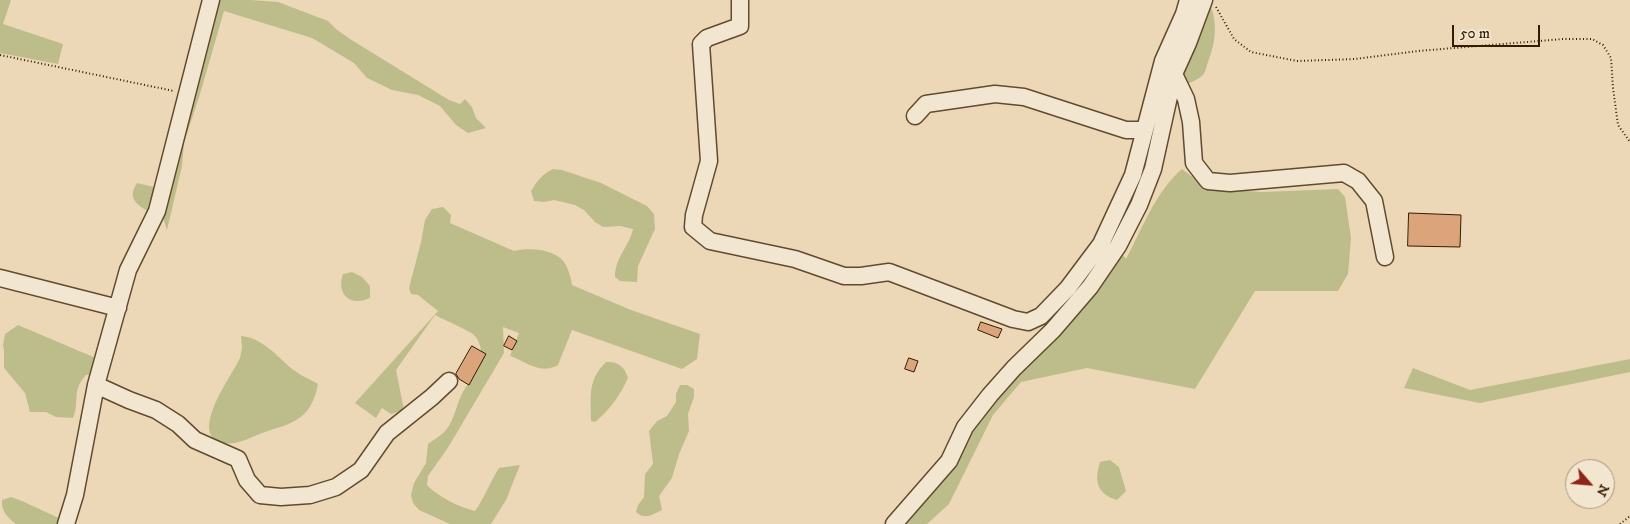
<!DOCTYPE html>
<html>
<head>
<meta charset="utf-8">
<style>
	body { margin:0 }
	#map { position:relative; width:1630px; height:524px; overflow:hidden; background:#ecd8b7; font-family:"IM FELL DW Pica",serif }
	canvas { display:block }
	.north { position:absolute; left:1565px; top:459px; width:50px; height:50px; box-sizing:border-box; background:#f3e6d0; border:1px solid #a6957d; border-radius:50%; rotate:117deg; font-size:14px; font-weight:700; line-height:20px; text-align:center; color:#321c01 }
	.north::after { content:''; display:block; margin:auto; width:18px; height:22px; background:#8f2418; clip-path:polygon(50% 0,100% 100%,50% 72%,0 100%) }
	.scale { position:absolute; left:1452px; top:25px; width:88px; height:22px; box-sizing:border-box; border:2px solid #321c01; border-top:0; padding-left:6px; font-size:15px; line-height:18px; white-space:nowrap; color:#321c01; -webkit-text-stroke:4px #f3e6d0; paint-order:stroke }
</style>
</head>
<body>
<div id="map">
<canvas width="1630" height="524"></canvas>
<div class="north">N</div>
<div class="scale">50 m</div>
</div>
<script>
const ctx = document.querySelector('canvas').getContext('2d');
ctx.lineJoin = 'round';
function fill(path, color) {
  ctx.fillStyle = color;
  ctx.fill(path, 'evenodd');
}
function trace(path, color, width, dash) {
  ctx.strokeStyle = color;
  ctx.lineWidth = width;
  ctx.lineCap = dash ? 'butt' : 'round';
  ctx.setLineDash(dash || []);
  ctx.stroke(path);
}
const green = new Path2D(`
	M0,0h11l-8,24 60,20 -5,20 -58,-11z
	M216,0h35l27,2 50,19 8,8 14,10 99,61 11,4 5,-5 7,8 4,11 10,10 -18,5 -12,-8 -16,-19 -22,-11 -26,-5 -25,-12 -13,-15 -42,-25 -88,-27 -24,83 -16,49 -2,23 -15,64 -5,-16z
	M1211,7c7,18 4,37 -3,55 -2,5 -2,10 -6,14 -5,4 -12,7 -18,9l-2,-16z
	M553,169l9,1 39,13 46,23 7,8 1,15 -17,37 -1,16 -17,-1 -5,-4c0,-20 14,-30 18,-48l-13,-3 -17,1 -8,-5 -11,-12 -9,-5 -21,-5 -10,2 -10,-1 -3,-10c6,-10 11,-17 22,-22z
	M1182,169l25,19 55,4 76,-3 7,8 6,41 -3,36 -10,17h-83l-60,98 -108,-21 -66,14 -28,33 -44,89 -22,20h-28l65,-90 155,-179h4l3,4c16,-30 30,-68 56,-90z
	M137,183l21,5 -9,24c-13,-8 -22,-14 -12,-29z
	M443,207l8,8 -1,8 64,28c15,-4 44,-2 52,14 3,6 5,13 6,20l59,25 69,24 -3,25 -15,10 -110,-39 -14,35c-18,10 -31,-3 -48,-9l9,-23 -16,-6 1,26 -55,93 -21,30 -1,9c13,13 30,21 48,26 10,-14 15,-29 24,-43l21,-3 -14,35 -15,24h-41l-31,-14 -6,-7 -2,-8 3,-12 12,-20 2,-19c5,-4 13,-8 18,-14 9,-11 10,-26 17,-38 10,-17 27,-37 12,-56 -4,-5 -33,-17 -40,-21l-39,55 8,40 -13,4 -9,-6 -6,10 -21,-15 83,-92 -20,-16 -7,-1 -2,-6 12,-46 4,-22 7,-11z
	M352,272l10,5 8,9v12c-20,9 -34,-4 -27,-24z
	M18,325l80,34 -4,15 -8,1c-15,16 -6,27 -13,43l-17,-1 -10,-5h-16l-5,-19 -21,-25v-17l-1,-6 2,-11z
	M241,336c20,1 36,20 50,32 7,6 18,11 27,16 -2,10 -5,20 -12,28 -12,13 -28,15 -44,21 -16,6 -30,16 -47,7 -4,-3 -6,-8 -6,-13 1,-23 21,-49 31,-69l2,-10z
	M1630,359v13l-150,31 -76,-15 9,-20 57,22z
	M606,362c12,-1 19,5 22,16 -7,16 -19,33 -33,44l-4,-1c0,-23 -4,-41 15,-59z
	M680,385h7l7,4v8l-6,17 1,17 -10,23 -7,24 -13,18 3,14c-10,5 -17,10 -26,2l2,-7 6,-8 1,-23 8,-10 -4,-33 8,-10 10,-5 9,-14v-8z
	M1110,460l9,7 7,24 -9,9c-20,-6 -23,-19 -17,-38z
	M11,497l11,4 41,19 -2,4h-45c-9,-7 -15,-13 -14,-24z`);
const building = new Path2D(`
	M1409,213l52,2 -1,32 -52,-1z
	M981,322l21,7 -4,9 -20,-8z
	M509,336l8,5 -5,9 -8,-4z
	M472,346l14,8 -17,31 -10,-6 -3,-5z
	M909,358l9,3 -4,11 -9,-3z`);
const path = new Path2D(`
	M1216,7l18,32 17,13 46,9 58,-2 63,-8 145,-12h29l11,6 8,13 2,30 5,37 12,17
	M0,55l174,36
	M1620,524l10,-8`);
const minor = new Path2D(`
	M740,0v26l-33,12 -6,6 8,117 -15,54 -1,12 17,14 85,18 49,17h17l28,-4 124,47 15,3 13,-6 27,-28 33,-44 32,-69 30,-114 21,-47 4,-14
	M1174,74l12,25 5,23 3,41 14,18 22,2 114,-10 14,8 16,20 11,56
	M915,116l11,-12 69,-10 29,3 102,33h19
	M0,278l118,30
	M96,385l33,15 27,10 22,14 17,16 43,19 9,21 13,15 21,2 29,-2 26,-8 25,-17 26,-37 45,-36 17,-16
	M66,524l9,-29 21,-110 32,-115 29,-59 54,-211
	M894,524l55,-63 16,-34 25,-32 24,-27 39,-38 37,-43 28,-41 21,-41 14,-36 21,-95 14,-31 16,-43`);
fill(green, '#bdbd8b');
fill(building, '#dca47b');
trace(building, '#321c01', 1);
trace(minor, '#604b2e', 19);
trace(path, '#321c01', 2, [1, 2.5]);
trace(minor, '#f3e6d0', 16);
</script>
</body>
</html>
